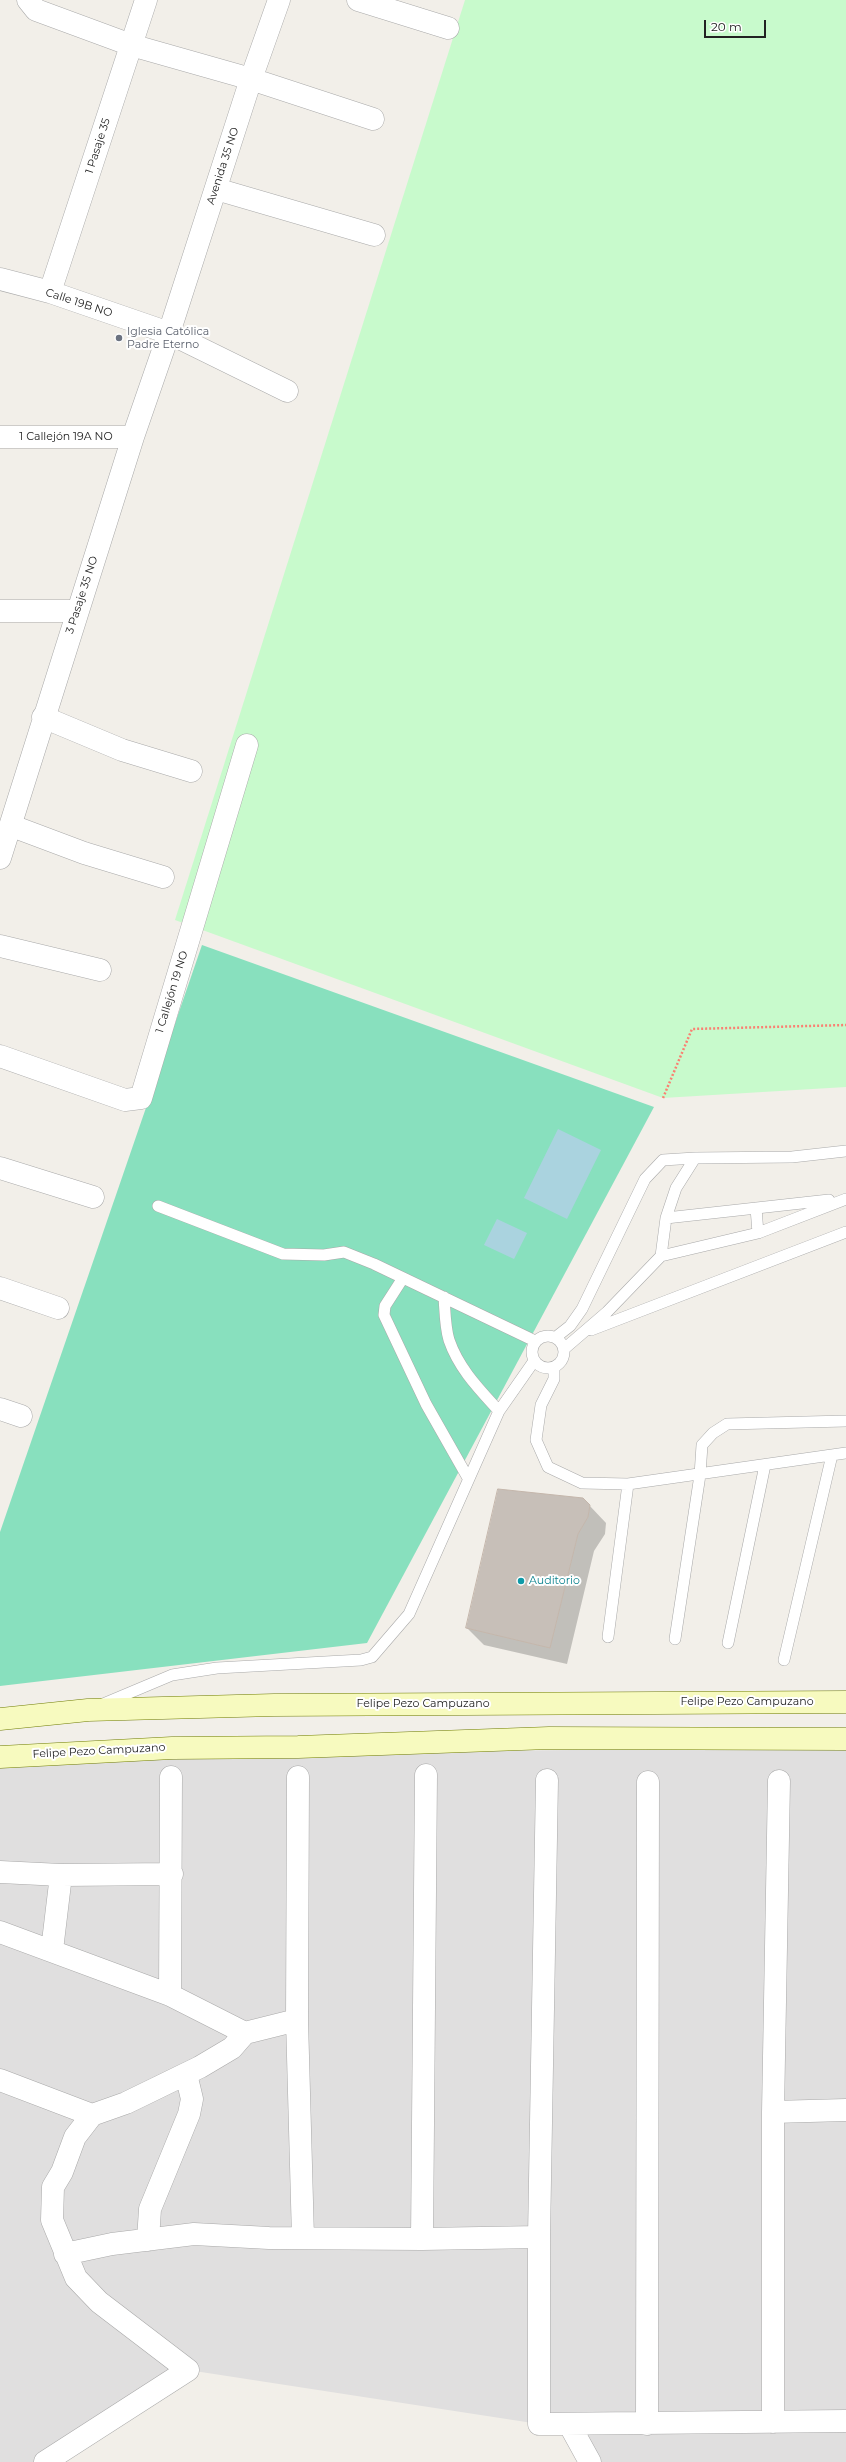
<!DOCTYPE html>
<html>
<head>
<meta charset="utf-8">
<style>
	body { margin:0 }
	#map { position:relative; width:846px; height:2462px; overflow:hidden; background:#f2efe9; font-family:Montserrat,sans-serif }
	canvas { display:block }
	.scale { position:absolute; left:704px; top:20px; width:62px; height:18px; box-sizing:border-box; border:2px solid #222; border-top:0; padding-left:5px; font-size:12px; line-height:14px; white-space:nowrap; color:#222; -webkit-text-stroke:3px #fff; paint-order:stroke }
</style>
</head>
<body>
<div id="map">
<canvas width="846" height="2462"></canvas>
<div class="scale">20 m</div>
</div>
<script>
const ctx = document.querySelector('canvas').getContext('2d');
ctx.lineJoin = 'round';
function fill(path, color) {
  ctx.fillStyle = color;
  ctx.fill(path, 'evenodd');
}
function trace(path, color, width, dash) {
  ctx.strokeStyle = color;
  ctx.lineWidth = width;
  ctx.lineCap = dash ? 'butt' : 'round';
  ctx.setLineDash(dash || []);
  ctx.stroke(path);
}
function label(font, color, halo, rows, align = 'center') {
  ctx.font = font + ' Montserrat,sans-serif';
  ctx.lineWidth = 4;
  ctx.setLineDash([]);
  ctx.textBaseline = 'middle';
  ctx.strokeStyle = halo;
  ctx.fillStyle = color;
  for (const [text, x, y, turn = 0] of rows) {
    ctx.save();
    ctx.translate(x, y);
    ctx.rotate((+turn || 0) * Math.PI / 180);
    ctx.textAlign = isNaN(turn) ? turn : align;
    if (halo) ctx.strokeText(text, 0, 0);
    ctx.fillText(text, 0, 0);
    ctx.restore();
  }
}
const residential = new Path2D(`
	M846,1747v715h-256l-21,-38h-30l-351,-54 -152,92h-36v-699l111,-8z`);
const park = new Path2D(`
	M465,0h381v1087l-183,11 -488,-178z`);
const pitch = new Path2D(`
	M202,945l452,162 -287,536 -367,43v-154z`);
const water = new Path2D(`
	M558,1129l43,21 -34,69 -43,-21z
	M497,1219l30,14 -13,26 -30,-14z`);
const shadow = new Path2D(`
	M589,1505l17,18 -1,11 -11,17 -27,113 -83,-19 -17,-17z`);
const building = new Path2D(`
	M498,1489l85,9 7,7 -2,12 -10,17 -28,114 -84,-20z`);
const path = new Path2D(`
	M663,1098l29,-69 154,-4`);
const service = new Path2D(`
	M158,1206l125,48 41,1 20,-3 30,12 161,77
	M756,1208l2,25
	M666,1218l163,-18
	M661,1256l5,-38 10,-30 19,-30
	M403,1278l-18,28 -1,9 42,89 42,74
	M444,1297c1,13 1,30 5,43 10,29 30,49 50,71
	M591,1330l255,-98
	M532 1352a16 16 0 1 1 32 0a16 16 0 1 1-32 0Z
	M556,1337l14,-11 12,-17 63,-130 18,-19 32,-2 97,-1 54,-6
	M564,1349l43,-37 54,-56 97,-23 88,-34
	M554,1367v12l-13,26 -5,35 12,27 34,16 46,1 218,-31
	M608,1637l20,-153
	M675,1639l25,-164 2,-30 11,-12 14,-9 119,-3
	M728,1643l37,-178
	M784,1660l48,-205
	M103,1704l69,-29 45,-7 144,-8 11,-3 37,-43 90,-203 35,-50`);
const minor = new Path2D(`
	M28,0l8,10 95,35 120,34 122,40
	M358,0l90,28
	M216,189l158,46
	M0,279l50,13 119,41 118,58
	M50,292l96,-292
	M0,437h133
	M0,611h77
	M43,717l79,33 69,21
	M12,826l72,27 79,24
	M0,858l133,-421 36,-104 82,-254 28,-79
	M0,946l100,24
	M0,1056l125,44 16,-2 106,-353
	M0,1168l93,29
	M0,1288l58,20
	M0,1409l21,7
	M298,1777l-1,243 6,218
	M547,1780l-8,457v187l307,-3
	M0,1872l61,3 111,-1
	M0,1932l170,63 75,38
	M52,1950l9,-75
	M170,1995l1,-218
	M0,2080l92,35
	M773,2112l73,-2
	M422,2239l4,-464
	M148,2240l2,-31 39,-95 3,-15 -6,-25
	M65,2254l47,-10 82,-10 75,4 153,1 117,-2
	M773,2422v-310l6,-331
	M569,2424l21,38
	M647,2424l1,-642
	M45,2462l143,-92 -89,-68 -23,-24 -24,-58 1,-33 9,-15 13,-35 17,-22 34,-12 74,-36 32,-19 13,-15 52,-13`);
const secondary = new Path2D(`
	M0,1719l88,-9 186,-5 572,-3
	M0,1757l172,-9 126,-1 251,-9 297,1`);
const markers = [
	[119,338,4,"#6b7280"],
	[521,1581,4,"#0f9aa8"]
];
const streetNames = [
	["1 Pasaje 35",98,146,-72],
	["Avenida 35 NO",223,166,-72],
	["Calle 19B NO",79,303,18],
	["1 Callejón 19A NO",66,437],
	["3 Pasaje 35 NO",82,595,-72],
	["1 Callejón 19 NO",172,992,-73],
	["Felipe Pezo Campuzano",747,1702],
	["Felipe Pezo Campuzano",423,1704],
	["Felipe Pezo Campuzano",99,1751,-3]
];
const worshipNames = [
	["Iglesia Católica",127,332],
	["Padre Eterno",127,345]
];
const cultureNames = [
	["Auditorio",529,1581]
];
fill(residential, '#e0dfdf');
fill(park, '#c8facc');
fill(pitch, '#88e0be');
fill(water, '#aad3df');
fill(shadow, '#0003');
fill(building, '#c7bfb8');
trace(building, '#c4b6ab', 1);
trace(service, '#a9a9a9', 12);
trace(minor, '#a9a9a9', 23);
trace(secondary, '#707d05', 23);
trace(path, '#fa8072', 2.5, [2, 2]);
trace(service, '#fff', 11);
trace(minor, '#fff', 22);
trace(secondary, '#f7fabf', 22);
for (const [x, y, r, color] of markers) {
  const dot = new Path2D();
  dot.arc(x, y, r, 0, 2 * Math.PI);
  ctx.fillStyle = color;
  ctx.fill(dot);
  trace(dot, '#fff', 1.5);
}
label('11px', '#222', '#fff', streetNames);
label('11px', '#5b616d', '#fff', worshipNames, 'left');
label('11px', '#0d838f', '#fff', cultureNames, 'left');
</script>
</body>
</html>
